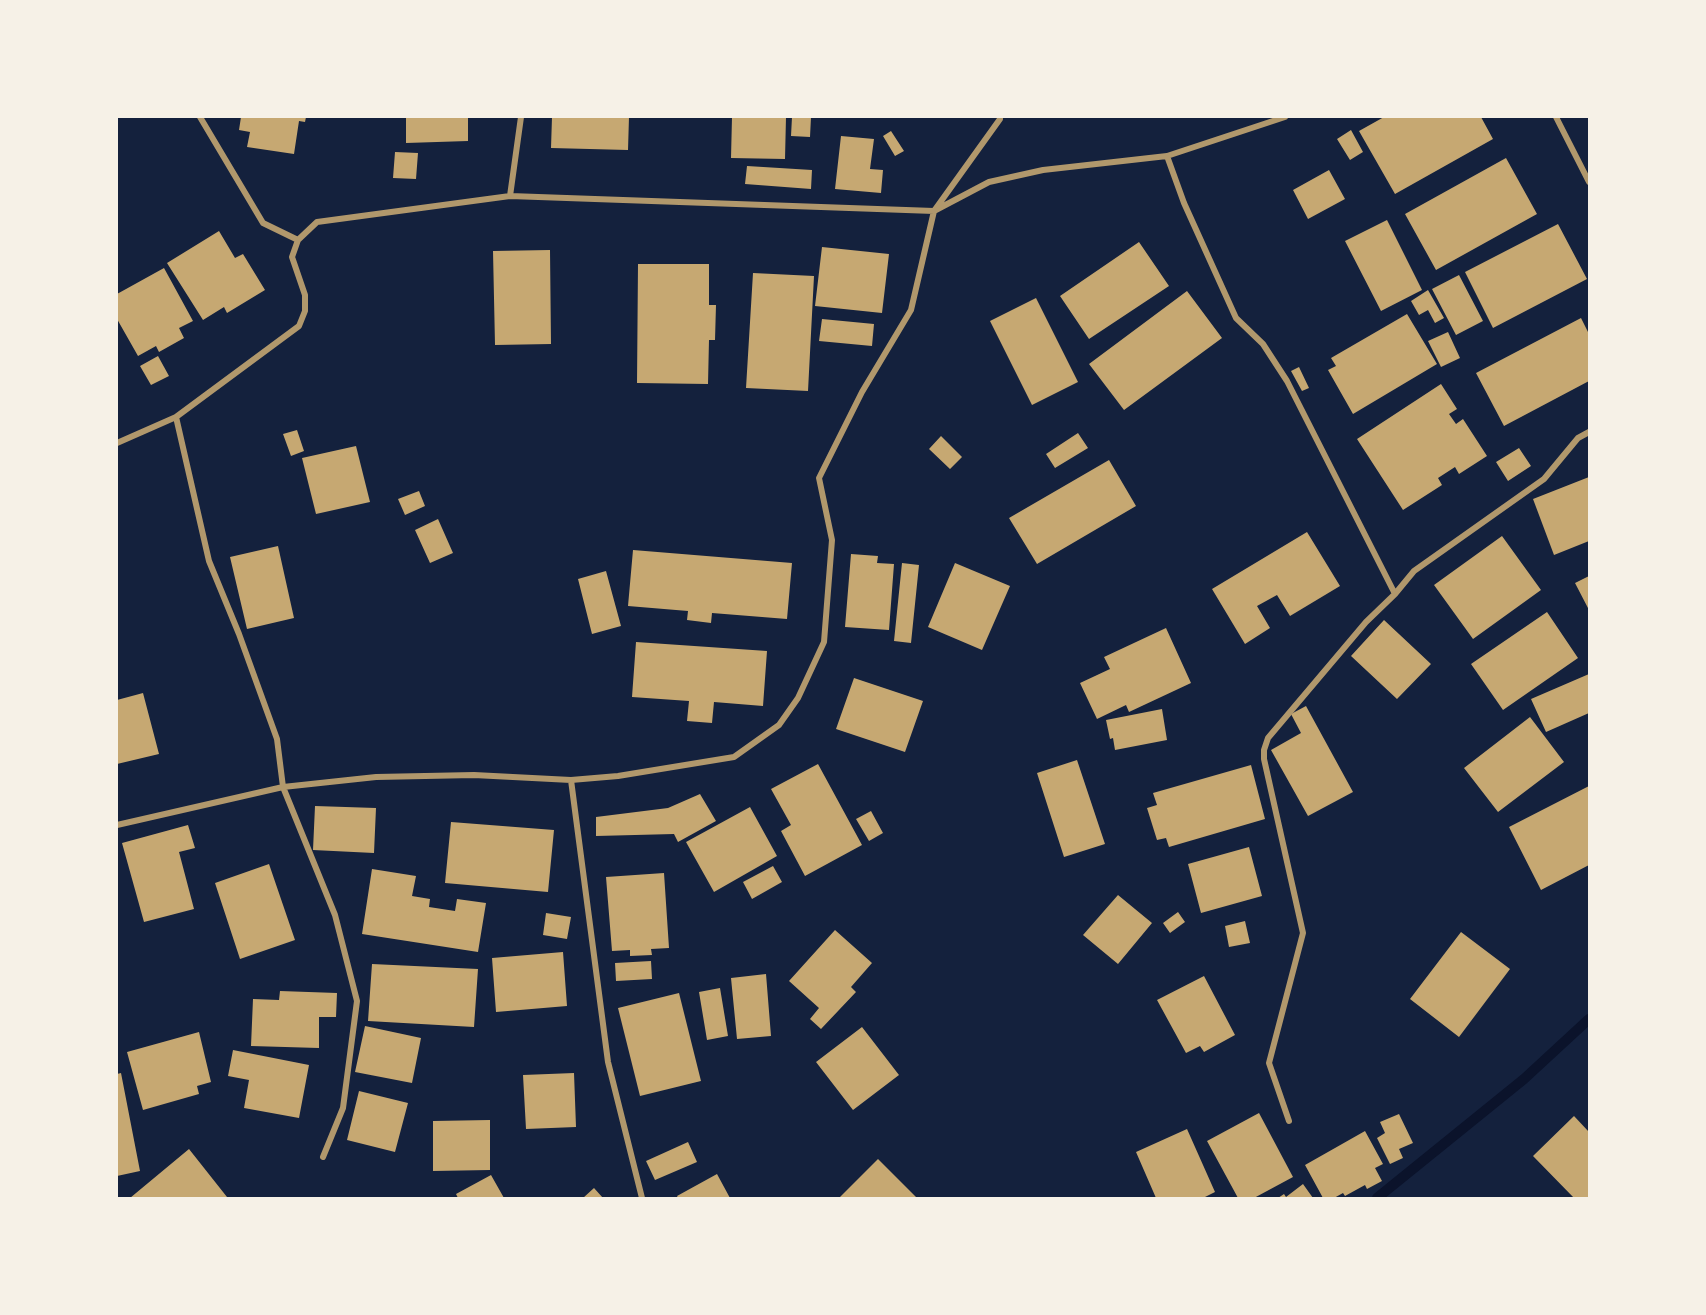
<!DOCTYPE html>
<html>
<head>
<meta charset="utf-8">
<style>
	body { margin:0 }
	#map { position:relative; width:1706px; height:1315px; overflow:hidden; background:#14213d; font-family:"Source Sans 3",sans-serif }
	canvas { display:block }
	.frame { position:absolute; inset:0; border:118px solid #f6f1e7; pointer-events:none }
</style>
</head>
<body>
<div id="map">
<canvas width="1706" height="1315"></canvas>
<div class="frame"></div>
</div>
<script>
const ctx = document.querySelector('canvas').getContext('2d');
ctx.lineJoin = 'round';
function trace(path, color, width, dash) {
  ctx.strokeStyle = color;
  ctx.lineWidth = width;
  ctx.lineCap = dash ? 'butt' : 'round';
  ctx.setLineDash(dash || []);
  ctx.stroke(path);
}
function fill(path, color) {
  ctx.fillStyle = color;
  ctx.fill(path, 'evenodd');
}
const stream = new Path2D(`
	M1377,1198l147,-119 65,-60`);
const building = new Path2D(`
	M241,117h65l-1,5 -6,-1 -5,33 -47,-7 3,-15 -11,-2z
	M406,117h62v24l-62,2z
	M552,117h77l-1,33 -77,-2z
	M732,117h54l-1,42 -54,-1z
	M792,117h19l-1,20 -19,-1z
	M1384,117h97l12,22 -98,55 -36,-63z
	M1351,130l12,22 -13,8 -13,-21z
	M891,131l13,20 -9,5 -12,-20z
	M841,136l33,3 -4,30 13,1 -2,23 -46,-4z
	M395,152l23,1 -2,26 -23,-1z
	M1506,158l31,56 -101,56 -31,-56z
	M747,166l65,4 -1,19 -66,-5z
	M1329,170l16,29 -37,20 -15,-29z
	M1387,220l35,70 -41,21 -36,-70z
	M1558,224l29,55 -94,49 -28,-56z
	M219,231l16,27 8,-4 22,36 -38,23 -3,-6 -21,13 -36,-57z
	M1139,242l30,44 -80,53 -29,-43z
	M822,247l67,7 -7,59 -67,-7z
	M550,250l1,94 -56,1 -2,-94z
	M638,264h71v41h7l-1,35h-6l-1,44 -71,-1z
	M164,268l29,53 -14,7 5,10 -25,14 -3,-6 -18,10 -21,-37v-25z
	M753,273l61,3 -6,115 -62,-3z
	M1459,275l24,46 -27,14 -24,-46z
	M1428,290l16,28 -9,5 -7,-13 -9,5 -8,-14z
	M1187,291l35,47 -98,72 -35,-46z
	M1036,298l42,84 -46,23 -42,-84z
	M1407,314l30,50 -84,50 -25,-44 8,-4 -5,-8z
	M1581,318l8,16v47l-85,45 -28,-53z
	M822,319l52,5 -2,22 -53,-5z
	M1448,332l12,26 -19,9 -13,-26z
	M158,356l11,20 -18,9 -11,-19z
	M1299,367l10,21 -7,3 -11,-20z
	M1441,384l16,25 -8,5 7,10 7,-5 24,37 -28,18 -4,-7 -17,11 4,7 -39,25 -46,-71z
	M297,430l7,21 -13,5 -8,-22z
	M1078,433l10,15 -33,20 -9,-14z
	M941,436l21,21 -12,12 -21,-20z
	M356,446l14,56 -54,12 -14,-56z
	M1519,448l12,18 -23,15 -12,-19z
	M1109,460l27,46 -99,58 -28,-46z
	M1589,477v64l-35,14 -21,-56z
	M419,491l6,15 -20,9 -7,-16z
	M438,519l15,34 -23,10 -15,-33z
	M1307,532l33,54 -50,30 -13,-21 -20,11 13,22 -25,16 -33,-55z
	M1502,536l39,54 -68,49 -39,-54z
	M278,546l16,72 -47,11 -17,-72z
	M633,550l159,13 -5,56 -75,-6 -1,10 -24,-3 1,-9 -60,-5z
	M851,554l27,2 -1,7 17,1 -5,66 -44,-3z
	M902,563l17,2 -8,78 -17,-2z
	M955,563l55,23 -28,64 -54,-23z
	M606,571l15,55 -29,8 -14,-55z
	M1589,576v34l-14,-27z
	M1547,612l31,46 -75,52 -32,-46z
	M1384,620l47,44 -34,35 -46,-43z
	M1166,628l25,55 -62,29 -3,-7 -29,14 -17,-36 30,-14 -6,-12z
	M636,642l131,9 -4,55 -49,-4 -2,21 -25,-2 2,-20 -57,-4z
	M1589,674v39l-43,19 -15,-33z
	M854,678l69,23 -18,51 -69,-23z
	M143,693l16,61 -42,10v-64z
	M1306,706l47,86 -45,24 -37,-66 30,-17 -10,-19z
	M1162,709l5,31 -52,10 -2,-12 -3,1 -4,-19z
	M1530,717l34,45 -66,50 -34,-44z
	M1077,760l28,84 -41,13 -27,-84z
	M818,764l44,81 -57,31 -24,-45 10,-6 -20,-36z
	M1251,765l14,54 -96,28 -3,-9 -9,2 -10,-32 10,-3 -4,-12z
	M1589,786v79l-48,25 -32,-63z
	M700,794l16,27 -38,21 -4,-8 -78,2v-19l72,-9z
	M315,806l61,2 -2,45 -61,-3z
	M750,807l27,49 -63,36 -28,-50z
	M871,811l12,22 -14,8 -13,-22z
	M451,822l103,8 -6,62 -103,-9z
	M188,825l7,23 -16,4 15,57 -50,13 -22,-79z
	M1249,847l13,49 -61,17 -13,-49z
	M269,864l26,76 -55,19 -25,-76z
	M773,866l9,16 -30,17 -9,-17z
	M372,869l44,7 -4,20 18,3 -1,8 26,4 2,-12 29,4 -8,49 -116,-18z
	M664,873l5,75 -18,1 1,6 -22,1v-6l-18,1 -6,-74z
	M1118,895l34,28 -34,41 -35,-29z
	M1178,912l7,10 -15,11 -7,-10z
	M546,913l25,4 -4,22 -24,-4z
	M1245,921l5,22 -21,4 -4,-21z
	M835,930l37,33 -21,24 5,5 -35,37 -11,-10 9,-11 -30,-27z
	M1461,932l49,37 -51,68 -49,-38z
	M563,952l4,54 -71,6 -4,-54z
	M651,961l1,18 -36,2 -1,-18z
	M372,964l106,5 -4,58 -106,-6z
	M766,974l5,62 -34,3 -6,-61z
	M1204,976l31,59 -31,17 -4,-6 -14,7 -29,-53z
	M720,988l8,48 -21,4 -8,-48z
	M280,991l57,2 -1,24h-17v31l-68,-2 2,-47 26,1z
	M679,993l22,88 -61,15 -22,-88z
	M365,1026l56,12 -9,45 -57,-11z
	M862,1027l37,48 -46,35 -37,-48z
	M199,1032l12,50 -14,4 2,8 -56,16 -16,-58z
	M233,1050l76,15 -10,53 -55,-10 5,-28 -21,-4z
	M121,1073l19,98 -23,5v-102z
	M574,1073l2,54 -50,2 -3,-54z
	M359,1091l49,12 -13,49 -48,-12z
	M1259,1113l34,64 -39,21h-16l-31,-57z
	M1399,1114l14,29 -14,6 4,9 -13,6 -13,-26 8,-5 -5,-11z
	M1574,1116l15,16v66h-15l-41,-42z
	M490,1120v50l-57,1v-50z
	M1187,1129l28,63 -12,6h-47l-20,-46z
	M1365,1131l18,33 -8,4 7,13 -15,8 -2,-4 -20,11 -2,-3 -9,5h-11l-18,-33z
	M688,1142l9,20 -42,18 -9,-19z
	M189,1149l38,48 -1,1h-96z
	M878,1159l39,39h-78z
	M717,1174l13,24h-52l-1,-2z
	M491,1175l13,23h-46l-2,-4z
	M1303,1184l10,14h-35l6,-4 2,3z
	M594,1188l9,10h-20z`);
const minor = new Path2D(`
	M200,117l63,106 35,17
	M1556,117l33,65
	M1167,156l17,47 52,115 27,26 24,37 108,213
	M510,196l11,-79
	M176,417l33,144 30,73 38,105 6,48 52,128 22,86 -14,107 -20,49
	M117,443l59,-26 123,-91 6,-15v-16l-13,-38 6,-17 19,-18 193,-26 424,15 66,-92v-2
	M571,780l37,282 34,136
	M117,825l166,-38 93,-10 98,-2 97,5 47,-4 116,-19 45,-32 19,-27 26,-56 8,-102 -13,-62 43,-86 49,-82 23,-99 55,-29 54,-12 124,-14 118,-39
	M1289,1121l-20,-58 34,-130 -39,-174v-9l4,-12 98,-116 29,-28 19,-23 130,-92 34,-41 11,-6`);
trace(stream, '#0b132b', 10);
fill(building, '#c6a872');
trace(minor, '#b1986c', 6);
</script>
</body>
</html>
